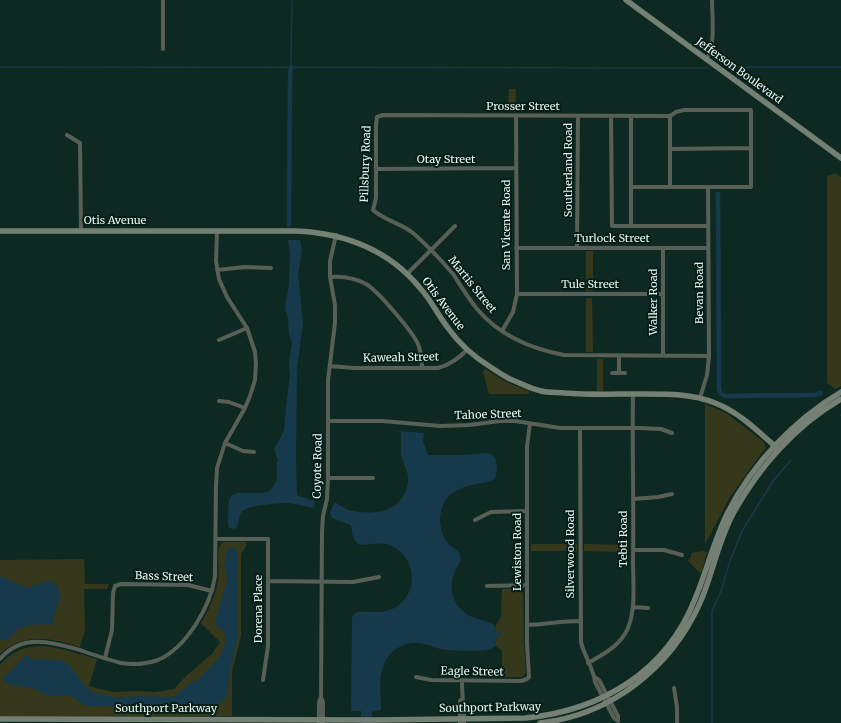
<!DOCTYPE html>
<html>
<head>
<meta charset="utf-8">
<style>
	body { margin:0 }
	canvas { display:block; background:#0e2921 }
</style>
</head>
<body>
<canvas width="841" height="723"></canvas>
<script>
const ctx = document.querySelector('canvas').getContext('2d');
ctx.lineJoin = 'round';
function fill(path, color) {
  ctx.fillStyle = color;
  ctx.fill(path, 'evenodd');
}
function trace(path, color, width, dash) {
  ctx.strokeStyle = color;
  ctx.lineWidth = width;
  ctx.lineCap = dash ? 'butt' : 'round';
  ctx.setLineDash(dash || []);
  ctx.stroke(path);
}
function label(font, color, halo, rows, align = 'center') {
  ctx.font = font + ' Merriweather,serif';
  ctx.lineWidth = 4;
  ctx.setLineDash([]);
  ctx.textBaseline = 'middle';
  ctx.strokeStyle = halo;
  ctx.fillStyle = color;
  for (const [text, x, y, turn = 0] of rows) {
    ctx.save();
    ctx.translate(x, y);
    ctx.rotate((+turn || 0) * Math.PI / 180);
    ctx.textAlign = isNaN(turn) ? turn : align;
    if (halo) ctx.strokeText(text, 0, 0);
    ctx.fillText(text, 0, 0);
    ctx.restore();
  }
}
const green = new Path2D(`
	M509,89h7l-1,23h-7z
	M835,173l6,4v209l-6,3 -8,-6v-207z
	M586,251h7v40h-7z
	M586,298h6l1,54h-7z
	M597,359h6v32h-6z
	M485,369l21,13 23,9v3h-40l-6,-22z
	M705,404l21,9 38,29 2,5 -36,50 -25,47z
	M223,542h23v4l-5,8v82l-9,36v44l-232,1v-52c28,-32 62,-15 97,-6l-8,27 14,4 13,2 21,-1 18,1 19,-3 13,-14 25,-21 8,-12 -19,-19c10,-17 18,-34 18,-54 0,-8 -3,-22 4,-27z
	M531,544h46v7h-46z
	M584,544l45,1v7l-45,-1z
	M703,551l4,1 -6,22 -13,-13 3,-4v-4z
	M84,559l1,25h24l-2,5h-23l1,42 -5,16c-31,-9 -53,-15 -80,7v-94z
	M502,589h18l3,3 1,52 2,28 -4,5h-20v-27l-7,-4 2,-10 3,-1 -4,-3 -1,-5 6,-10z`);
const water = new Path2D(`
	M288,240h12l2,10 -4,24 1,7 4,43 -6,44 -1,92 1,34 1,2 17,5 -1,7c-8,-1 -16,-4 -25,-5 -10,0 -36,2 -45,7 -7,4 -3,14 -9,19l-5,-1 -2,-2c0,-9 0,-17 1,-24 2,-18 33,-2 42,-13 12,-14 2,-19 7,-29l-4,-11 10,-18 2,-24 4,-32 -1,-10 2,-18 1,-3 -3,-11 -1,-15 -3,-10 4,-24 1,-31z
	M401,431l23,2 -1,8 5,14h34l26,-2 4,2 3,3c2,6 3,17 -1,21 -3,3 -8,3 -12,4 -14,3 -28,5 -37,18 -8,14 -6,32 4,43 4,4 9,6 11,11 3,6 -3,11 -5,16 -8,17 -1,37 15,45 8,4 16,4 23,8l3,8 4,-1 1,4 -4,1c-1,5 -1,10 -6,13 -6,3 -43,2 -50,0 -6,-1 -11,-4 -17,-5 -16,-4 -34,4 -40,20 -6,14 -3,32 -3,46l-9,1v12h-11v-12h-10l1,-94 5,-5c15,-1 29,3 42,-7 21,-16 16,-51 -10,-60 -11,-4 -24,2 -30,-1 -7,-3 -7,-13 -8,-19l-19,-7 -2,-6 5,-10c4,3 9,6 13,8 25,6 57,3 60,-29 1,-11 -5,-16 -7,-26 -1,-3 1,-6 0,-9 0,-5 0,-10 0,-15z
	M229,548h6l3,4 -1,88 -8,35 -1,18 -4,8 -8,3 -10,2 -9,-2 -20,3 -91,-1c-5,-2 -8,-6 -13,-9 -7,-3 -14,0 -21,-1 -7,-1 -12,-5 -18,-7 -10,-3 -20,-2 -30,-8v-4l10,-9 12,-13 6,4 28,1 8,4 16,21 8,7 25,6 21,-2 36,1 19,-16 5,-1 21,-22 6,-13 1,-8 -2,-5 -8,-7 -1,-4 13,-42c-3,-9 -6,-23 1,-31z
	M0,576c7,2 24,13 30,11 9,-2 12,-6 22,-6 18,15 -2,32 1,43l-2,1c-7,-2 -28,0 -34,5 -6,5 -8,13 -17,10z`);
const stream = new Path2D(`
	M0,67l708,1
	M291,67l1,-67
	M728,67h113
	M840,415h1
	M712,723v-112l9,-20 9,-30 12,-30 31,-50 18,-21`);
const canal = new Path2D(`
	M718,194l1,195 2,5 4,2 90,-1 6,-2
	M289,225l1,-148 1,-10`);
const street = new Path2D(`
	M163,49v-49
	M706,59c10,-12 6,-44 6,-59
	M611,116l1,110h96
	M631,116v110
	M670,116l-287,-1 -6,2 -1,8v73l-3,12c12,11 28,13 40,23 14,12 28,27 40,41 8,12 15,24 24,35 22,26 55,40 87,46l145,1
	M670,116v71
	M67,135l13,8 1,88
	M670,149l81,-1
	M376,169l140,-1
	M631,187h120v-77h-67l-8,2 -6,4
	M577,247l1,-131
	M516,248h192
	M663,248v107
	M217,270l28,-3 26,1
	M407,274l48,-48
	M330,277c12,-1 25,1 36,7 12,7 46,47 52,60 3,8 4,16 4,24
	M517,294h145
	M502,331l11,-19 4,-18 -1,-178
	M219,340l28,-12
	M619,356v17
	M330,366l24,2h84c12,-3 20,-9 29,-18
	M612,373h13
	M700,398l7,-23 2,-19 -1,-169
	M219,401l10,1 16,6
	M328,421h54l59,5 28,-1 31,-4h15l45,7h79l22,1 11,4
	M580,429l1,213c3,13 13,28 14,40l19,36 4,3v-5l-19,-36 -4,-3
	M225,443l18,8 11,1
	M328,478h45
	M633,499l25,-2 14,-3
	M475,520l16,-8 36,-1
	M216,539h52v107l-5,34
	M633,550h31l18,5
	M268,581l85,1 26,-5
	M487,586l40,-1
	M633,607l15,1
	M527,625c18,-1 35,-4 53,-4
	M105,658l7,-28 1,-37 2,-7 6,-2 67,1 24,6
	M0,659c22,-26 52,-17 80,-9 13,5 27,9 41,13 12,2 25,1 37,-3 28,-12 53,-54 57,-84l1,-91 1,-17 8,-25 20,-35 5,-12 5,-16 1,-16 -1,-12 -8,-24 -20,-31 -8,-18 -3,-18 1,-30
	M588,663c16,-9 33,-18 40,-35 8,-20 5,-45 5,-67 1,-55 -1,-111 0,-167
	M416,677l15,3 90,1 6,-2 2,-2 -2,-34v-196l3,-24
	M462,681c0,14 2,27 2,42
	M674,688l3,19v16
	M321,697l2,5v21
	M319,723v-21l2,-5 1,-165 1,-16 4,-17 1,-21v-98l7,-57v-18l-5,-28v-16l6,-26
	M460,723v-22l2,-2`);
const secondary = new Path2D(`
	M626,0l215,158
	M0,231h295c50,2 93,18 125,57 11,12 18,27 28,40 12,17 26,29 44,40 6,4 12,8 18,11 10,4 21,10 31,12 8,2 16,1 24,2 24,2 49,1 73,1 26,0 52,-1 77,9 24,9 44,29 63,46
	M0,719l376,1 150,-2c76,-8 140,-46 169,-119 12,-29 19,-59 33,-87 25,-49 66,-92 113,-120
	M540,723c71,-8 131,-55 160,-120 13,-30 18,-62 34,-91 25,-45 62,-87 107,-113`);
const streetNames = [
	["Jefferson Boulevard",739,71,36],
	["Prosser Street",523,107],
	["Otay Street",446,160],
	["Pillsbury Road",366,164,-88],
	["Southerland Road",569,170,-90],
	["Otis Avenue",115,221],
	["San Vicente Road",507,225,-90],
	["Turlock Street",612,239],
	["Martis Street",472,285,51],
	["Tule Street",590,285],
	["Bevan Road",700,293,-90],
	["Walker Road",654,302,-90],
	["Otis Avenue",443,304,53],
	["Kaweah Street",401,358,-1],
	["Tahoe Street",488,415,-2],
	["Coyote Road",318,466,-89],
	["Tebti Road",624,539,-90],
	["Lewiston Road",518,552,-90],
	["Silverwood Road",571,554,-90],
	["Bass Street",164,577,2],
	["Dorena Place",259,609,-90],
	["Eagle Street",472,672,1],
	["Southport Parkway",490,708,-1],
	["Southport Parkway",166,709]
];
fill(green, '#36381b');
fill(water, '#16394b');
trace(stream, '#16394b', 1.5);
trace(canal, '#16394b', 4.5);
trace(street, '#575f56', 4);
trace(secondary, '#748073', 5.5);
label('11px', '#e5f4ee', '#051f18', streetNames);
</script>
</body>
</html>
